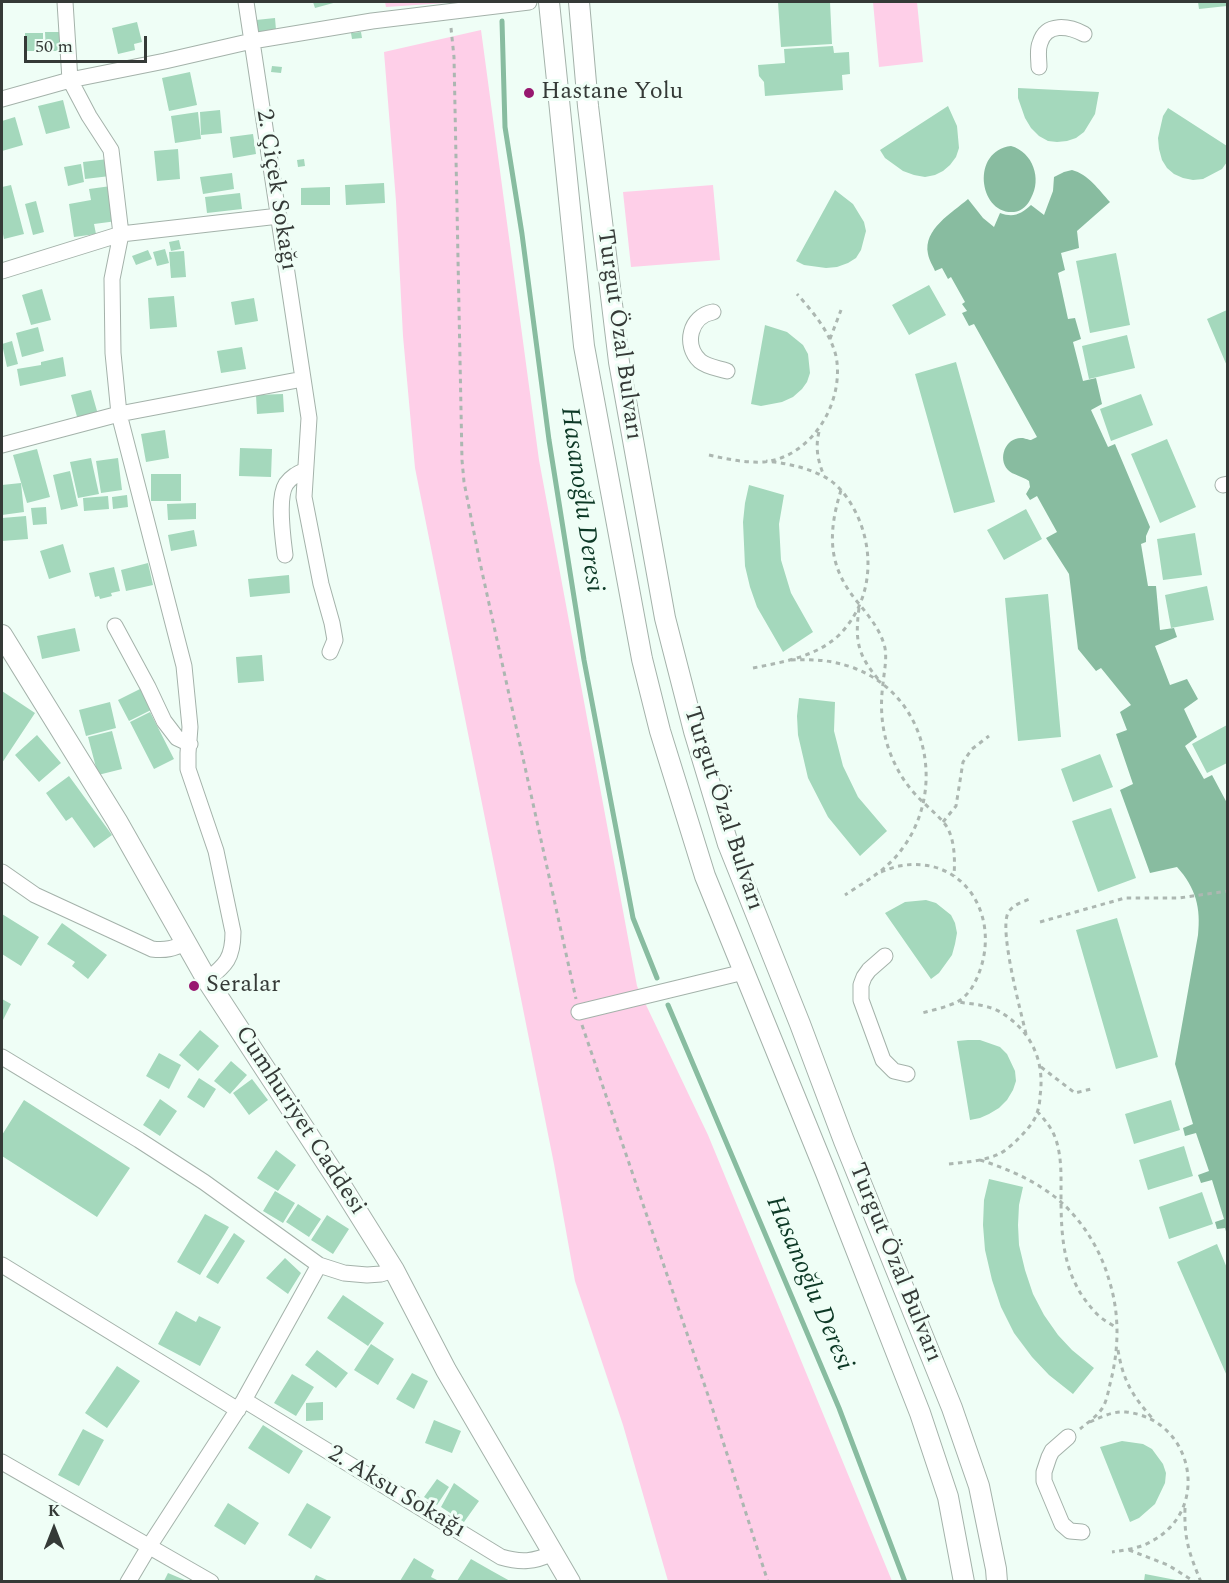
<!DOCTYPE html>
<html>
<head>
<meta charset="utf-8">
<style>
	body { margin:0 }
	#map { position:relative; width:1229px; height:1583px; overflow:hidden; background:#effef6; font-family:Spectral,serif }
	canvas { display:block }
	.frame { position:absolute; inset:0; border:3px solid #353a37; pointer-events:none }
	.north { position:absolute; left:24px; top:1499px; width:60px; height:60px; -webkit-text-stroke:4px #effef6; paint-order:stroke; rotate:0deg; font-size:16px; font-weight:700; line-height:24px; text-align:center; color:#353a37 }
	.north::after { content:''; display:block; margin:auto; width:21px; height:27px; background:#353a37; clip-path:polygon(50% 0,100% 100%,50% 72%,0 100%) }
	.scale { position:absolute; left:24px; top:36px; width:123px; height:27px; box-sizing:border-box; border:3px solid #353a37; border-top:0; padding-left:8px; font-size:18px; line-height:21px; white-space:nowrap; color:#353a37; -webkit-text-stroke:4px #effef6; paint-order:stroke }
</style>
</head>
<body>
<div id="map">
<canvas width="1229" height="1583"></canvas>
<div class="frame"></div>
<div class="north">K</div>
<div class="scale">50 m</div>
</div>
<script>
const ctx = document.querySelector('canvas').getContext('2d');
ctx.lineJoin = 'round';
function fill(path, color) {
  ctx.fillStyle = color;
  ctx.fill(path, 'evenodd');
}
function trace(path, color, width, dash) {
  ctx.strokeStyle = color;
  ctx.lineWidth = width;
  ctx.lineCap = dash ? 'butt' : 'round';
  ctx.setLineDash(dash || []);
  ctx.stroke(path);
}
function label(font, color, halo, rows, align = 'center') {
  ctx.font = font + ' Spectral,serif';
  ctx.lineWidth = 6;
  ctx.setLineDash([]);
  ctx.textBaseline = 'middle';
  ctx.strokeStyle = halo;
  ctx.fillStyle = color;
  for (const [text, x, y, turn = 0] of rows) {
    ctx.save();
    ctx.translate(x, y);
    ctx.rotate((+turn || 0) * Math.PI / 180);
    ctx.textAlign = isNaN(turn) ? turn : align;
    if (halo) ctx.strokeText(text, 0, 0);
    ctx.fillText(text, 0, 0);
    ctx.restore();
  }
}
const green = new Path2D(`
	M385,2h75l-74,5z
	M873,2h44l6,60 -44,5z
	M481,30l58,430 98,526 71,149 184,446h-224l-45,-156 -48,-144 -21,-117 -139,-696 -12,-132 -7,-135 -12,-149z
	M713,185l7,75 -89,7 -8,-75z`);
const water = new Path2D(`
	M1011,146c22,6 31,33 20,52 -3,7 -9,13 -17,14 -35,3 -44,-61 -3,-66z
	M1072,170c16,4 27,20 38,32l-33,29 2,17 -18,5 4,17 -7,3 10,46 7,-1 6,21 -8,3 10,39 13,-3 6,26 -11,6 17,37 7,-3 35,83 -4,9v6l-5,2 7,42h8l4,44 14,-2 3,9 -22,9 15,39 17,-6 11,20 -14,10 13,28 -12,9 19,33 8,-4 15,28v432l-2,-7 -8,1 -2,-7 9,-3 -12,-39 -11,3 -3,-8 11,-4 -13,-38 -11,3 -2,-8 10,-4 -18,-60 23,-129c3,-27 -2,-47 -21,-68l-27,6 -30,-83 13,-6 -17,-50 11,-4 -7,-18 11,-7 -30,-37 -5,3 -18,-22 -9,-75 -23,-36 11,-6 -20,-36 -7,4 -4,-6 4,-7 -1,-6c-7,-5 -16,-6 -21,-11 -11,-12 -2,-33 14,-32 2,0 7,2 9,2l6,-3 -63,-113 -5,2 -7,-13 5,-2 -5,-7 3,-2 -14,-25 -3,2 -6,-11 -7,3c-2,-5 -6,-11 -7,-17 -5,-25 24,-41 40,-55l15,19 11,9 6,-14c14,5 21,1 31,-8l13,10 9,-24 1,-14 10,-5z`);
const stream = new Path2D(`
	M502,21l3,106 17,107 27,206 35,220 49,258 24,60
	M668,1005l171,403 66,174`);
const building = new Path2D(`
	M313,2h24l-22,6z
	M778,2h52l2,42 -51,3z
	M1198,2h29v4l-28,3z
	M275,18l1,12 -19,2 -1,-12z
	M137,22l5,20 -8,2 1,6 -17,4 -6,-26z
	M45,32h18v19h-17z
	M361,32l1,6 -10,1 -1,-6z
	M25,33h18v18h-18z
	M833,46l1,7 15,-1 1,22 -8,1 1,15 -78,6 -1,-14 -5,-6 -1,-11 27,-2 -1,-14z
	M272,66l10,1 -1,6 -10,-1z
	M190,72l7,33 -28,6 -7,-33z
	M1018,88l81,4 -4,22 -11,18 -8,6 -9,3 -10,1 -9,-1 -9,-5 -8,-8 -6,-10 -7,-20z
	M63,100l7,28 -24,6 -8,-28z
	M948,106l9,20 2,22 -3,9 -6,8 -7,6 -8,4 -10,2 -11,-2 -11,-4 -18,-13 -5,-8z
	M1168,108l59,38v16l-5,7 -19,10 -10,1 -10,-2 -9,-4 -7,-6 -5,-8 -3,-11 -1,-11 5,-22z
	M220,110l2,23 -21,2 -1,-23z
	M198,112l3,27 -26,4 -4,-27z
	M15,117l8,28 -21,6v-30z
	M253,134l3,20 -23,4 -3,-21z
	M178,149l2,30 -23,2 -3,-30z
	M108,159l2,17 -25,3 -2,-17z
	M304,159l1,7 -7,1 -1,-7z
	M81,164l3,18 -16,4 -4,-19z
	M232,173l2,16 -31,5 -3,-17z
	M384,183l1,20 -39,2 -1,-20z
	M11,185l13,49 -20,5 -2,-10v-42z
	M111,186l6,35 -23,3 2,10 -22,3 -5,-33 22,-4 -2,-11z
	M330,187v18h-29v-17z
	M835,190l18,14 11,18 2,9 -5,19 -5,8 -8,5 -11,4 -11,1 -22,-3 -8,-4z
	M240,193l2,16 -35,4 -2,-16z
	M36,201l8,31 -11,3 -8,-31z
	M179,240l2,9 -10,2 -2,-9z
	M165,249l4,14 -12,3 -4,-14z
	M148,250l4,9 -16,6 -4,-9z
	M184,251l2,26 -15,1 -2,-26z
	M1116,253l14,72 -40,8 -14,-72z
	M929,285l17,30 -37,20 -17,-30z
	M42,289l9,31 -20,5 -9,-30z
	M174,296l3,31 -27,2 -2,-31z
	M254,298l4,23 -23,4 -4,-23z
	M1227,310v56l-20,-47z
	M765,325l22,7 16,13 5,9 2,19 -3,9 -5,7 -9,8 -11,5 -21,4 -10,-2z
	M38,327l6,24 -22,6 -6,-24z
	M1127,335l8,33 -46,11 -7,-33z
	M12,341l6,23 -11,3 -5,-23z
	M242,347l4,22 -25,4 -4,-22z
	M63,357l3,19 -46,10 -3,-17 24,-4v-3z
	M956,362l39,140 -41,11 -39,-139z
	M91,390l8,28 -20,6 -8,-29z
	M283,394l1,18 -27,2 -1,-19z
	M1141,394l12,31 -42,16 -11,-32z
	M165,430l4,28 -23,4 -5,-28z
	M1167,439l29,68 -36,16 -29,-69z
	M240,448l32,1 -1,28 -32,-1z
	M37,449l13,48 -23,6 -14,-48z
	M91,458l8,36 -21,4 -8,-36z
	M118,458l4,32 -21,3 -5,-32z
	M70,471l8,35 -17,4 -8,-35z
	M151,474h30v27h-30z
	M21,483l3,29 -22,3v-30z
	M749,485l35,10 -5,29 2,36 10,33 22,39 -30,20 -26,-45 -7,-20 -5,-21 -2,-44 2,-19z
	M127,495l1,12 -15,2 -1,-12z
	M108,496l1,13 -25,2 -1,-13z
	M196,503v16l-28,1 -1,-16z
	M46,507l1,17 -14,1 -2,-17z
	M1026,509l16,30 -38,21 -17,-30z
	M26,516l2,23 -26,2v-23z
	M194,530l3,16 -26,5 -3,-16z
	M1195,533l7,42 -39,5 -6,-41z
	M63,544l8,28 -22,7 -9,-28z
	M148,563l5,22 -27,6 -5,-21z
	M114,567l6,24 -9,2 1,3 -12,3 -1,-3 -4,1 -6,-24z
	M289,575l1,18 -40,4 -2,-18z
	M1207,586l7,34 -43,8 -6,-33z
	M1048,594l13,143 -43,4 -13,-143z
	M75,628l5,23 -38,8 -5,-23z
	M262,655l2,26 -26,2 -2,-26z
	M142,688l11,21 -24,12 -11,-21z
	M2,691l33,22 -33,50z
	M799,698l36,4 -1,29 9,35 15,31 29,34 -27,25 -32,-39 -20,-39 -10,-43 -1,-19z
	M110,702l6,26 -30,8 -7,-26z
	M150,712l24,47 -20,10 -24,-47z
	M1227,725v38l-20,10 -15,-29z
	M112,731l10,38 -24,6 -10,-38z
	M37,735l24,28 -22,19 -24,-27z
	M1100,754l13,33 -40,15 -12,-33z
	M69,776l43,59 -18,13 -22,-31 -6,4 -20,-28z
	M1111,808l25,70 -38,14 -26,-71z
	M926,900l10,3 15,12 4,8 2,10 -2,11 -3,11 -13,18 -8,6 -46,-66 20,-11z
	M2,914l37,23 -18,29 -19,-12z
	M1117,918l41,139 -42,12 -40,-139z
	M62,923l45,32 -19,24 -16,-13 3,-4 -28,-18z
	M2,999l9,5 -9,18z
	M200,1030l19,16 -21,25 -19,-16z
	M968,1040h12l20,7 7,7 8,17 1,10 -3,9 -6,10 -8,8 -10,6 -9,4 -10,2 -13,-79z
	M159,1053l22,12 -12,24 -23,-13z
	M231,1061l16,14 -17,19 -16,-13z
	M199,1078l17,11 -12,19 -17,-11z
	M252,1079l16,21 -19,15 -16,-22z
	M160,1099l17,12 -17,25 -17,-11z
	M24,1100l106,68 -33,49 -95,-61v-21z
	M1171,1100l9,30 -46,14 -9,-30z
	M1184,1146l9,30 -45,14 -9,-30z
	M276,1150l20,15 -18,26 -21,-13z
	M989,1179l34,8 -4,18 -1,20 1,20 6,25 8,24 11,21 14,20 14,15 22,18 -21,26 -24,-19 -17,-18 -18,-24 -13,-26 -9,-27 -7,-30 -2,-25 1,-25z
	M275,1191l20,12 -12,20 -20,-12z
	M1202,1192l11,32 -44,15 -10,-32z
	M298,1204l23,15 -12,18 -23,-15z
	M205,1214l24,13 -29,48 -23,-13z
	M327,1215l22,14 -16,25 -22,-14z
	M234,1233l11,8 -27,43 -12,-7z
	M1217,1244l10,24v108l-50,-114z
	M285,1258l16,15 -13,21 -22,-16z
	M343,1295l41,28 -16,23 -41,-28z
	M176,1311l20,11 3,-6 22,11 -21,39 -42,-22z
	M371,1344l23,15 -16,26 -24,-15z
	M317,1350l31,23 -12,15 -31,-23z
	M117,1366l23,15 -33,47 -22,-15z
	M412,1373l16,8 -14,28 -18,-10z
	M292,1374l22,13 -18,29 -22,-13z
	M323,1402v18l-17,1v-18z
	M434,1420l27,11 -9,22 -27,-10z
	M263,1425l40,26 -14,23 -41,-26z
	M83,1429l21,11 -25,46 -21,-11z
	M1122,1441l21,3 9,5 11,15 3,9 -1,10 -10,21 -16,14 -9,4 -30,-75z
	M437,1479l12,8 -12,18 -13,-8z
	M454,1483l25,18 -15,21 -23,-15z
	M228,1503l31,20 -14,22 -31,-19z
	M307,1503l24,14 -20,32 -23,-14z
	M414,1558l20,12 -3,7 8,4h-39z
	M471,1559l21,12 18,10h-53z
	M168,1573l19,8h-23z
	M1145,1574l31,6v1h-32z
	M316,1575l13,6h-16z`);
const path = new Path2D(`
	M451,28l3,29 8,403 2,22 15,76 97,441
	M830,339l11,-29
	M819,432c-4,16 -1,29 5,44
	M709,455c18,4 36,8 55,7 48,-5 81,-60 72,-106 -6,-24 -23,-44 -39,-62
	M841,490c-14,46 -13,78 19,115 11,14 21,26 25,43 2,12 -1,24 -2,36 -4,29 0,58 14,84 7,14 17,26 28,36 8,8 16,14 22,23 8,14 8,34 7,49
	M859,608c-4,32 -2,46 19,71
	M791,660c23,-1 41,0 63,8 74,28 93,121 48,181 -15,21 -36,32 -57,46
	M753,668c30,-6 62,-11 85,-32 35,-34 38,-86 16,-127 -7,-13 -17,-26 -31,-33 -18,-9 -38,-13 -57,-15
	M943,822l13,-16 7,-44 9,-13 17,-13
	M881,872c6,-2 12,-5 18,-6 65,-12 102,50 80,107 -4,11 -11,23 -22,29 -10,5 -24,8 -35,11
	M1040,922l85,-24h54l49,-7
	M582,1025l129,379 57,178
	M1026,1034c-5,-22 -27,-103 -18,-121 5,-9 15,-11 24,-15
	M1041,1067l34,26 16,-4
	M1037,1111c7,8 14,16 18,26 7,19 6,39 6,59 0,46 3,85 37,119 5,5 13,9 19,13
	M980,1160c29,9 58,22 81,42 23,21 40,49 48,78 11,34 10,70 1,104 -2,9 -4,20 -9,26 -6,8 -14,13 -21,19
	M949,1164c17,-2 35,-3 50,-10 6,-3 13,-9 18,-14 7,-7 13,-13 18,-22 3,-6 5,-15 5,-22 5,-34 -8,-64 -38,-83 -12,-8 -30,-9 -44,-11
	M1118,1350c5,31 15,47 36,70
	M1090,1422c11,-5 23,-11 36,-10 67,7 86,97 26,129 -11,7 -27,9 -40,11
	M1185,1508c-1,31 4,45 16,74
	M1129,1550l39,15 27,17`);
const minor = new Path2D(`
	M65,2l5,78 19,36 22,34 10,84 -9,45 1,74 6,61 65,252 6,61 -2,26v16l28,82 17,81c0,26 -7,33 -26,48
	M246,2l63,416 -5,79 17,87 11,39 3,17 -5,12
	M1039,67c0,-8 -2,-17 1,-24 6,-21 29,-17 44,-9
	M2,99l68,-19 95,-19 87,-20 120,-20 157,-19
	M2,271l119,-37 158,-18
	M713,312c-23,4 -30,33 -13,49 7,6 18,7 27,10
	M2,445l117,-31 184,-35
	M1223,485l5,-1
	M285,555c-2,-16 -8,-57 1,-71 5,-7 11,-10 19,-14
	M115,626l33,61 16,34 13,17 13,6
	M2,872l33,23 117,54c14,2 22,-1 34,-6
	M885,956l-16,14 -5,7 -3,8v15l22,60 11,11 13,3
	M579,1012l165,-40
	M2,1057l137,83 65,42 115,83 25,8 23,2 14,-1 13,-4
	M2,1265l236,145
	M244,1400l257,157c20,6 33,5 52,-4
	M1068,1437l-16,14 -3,6 -5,15v9l18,43 8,7 12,1
	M2,1462l209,120
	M128,1582l22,-37 94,-145 75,-135`);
const major = new Path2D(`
	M549,2l35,344 58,313 18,72 45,145 121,297 94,240 28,84 16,85
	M579,2l9,104 31,256 46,256 29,113 34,113 72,180 44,117 108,267 27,78 17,83 1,13
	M2,635l115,186 90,159 130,199 57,91 52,100 124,212`);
const markers = [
	[529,93,6,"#97186f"],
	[194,986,6,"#97186f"]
];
const poiNames = [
	["Hastane Yolu",541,93],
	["Seralar",206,986]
];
const streetNames = [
	["2. Çiçek Sokağı",275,190,81],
	["Turgut Özal Bulvarı",618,335,82],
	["Turgut Özal Bulvarı",722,809,72],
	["Cumhuriyet Caddesi",299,1121,57],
	["Turgut Özal Bulvarı",894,1263,68],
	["2. Aksu Sokağı",396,1493,31]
];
const waterNames = [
	["Hasanoğlu Deresi",580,500,82],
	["Hasanoğlu Deresi",808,1284,67]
];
fill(green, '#fecfe8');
fill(water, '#88bca0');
trace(stream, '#88bca0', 5);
fill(building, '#a4d8bc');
trace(minor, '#a4b2aa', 17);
trace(major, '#a4b2aa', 22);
trace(path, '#acb7b1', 3, [4.5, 4.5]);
trace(minor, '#fff', 15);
trace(major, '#fff', 20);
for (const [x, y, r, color] of markers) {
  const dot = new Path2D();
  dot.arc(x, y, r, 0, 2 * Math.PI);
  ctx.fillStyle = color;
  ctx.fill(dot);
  trace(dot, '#effef6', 2);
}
label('24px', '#353a37', '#effef6', poiNames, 'left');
label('24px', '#353a37', '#effef6', streetNames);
label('italic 26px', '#0c3825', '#effef6', waterNames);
</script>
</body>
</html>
